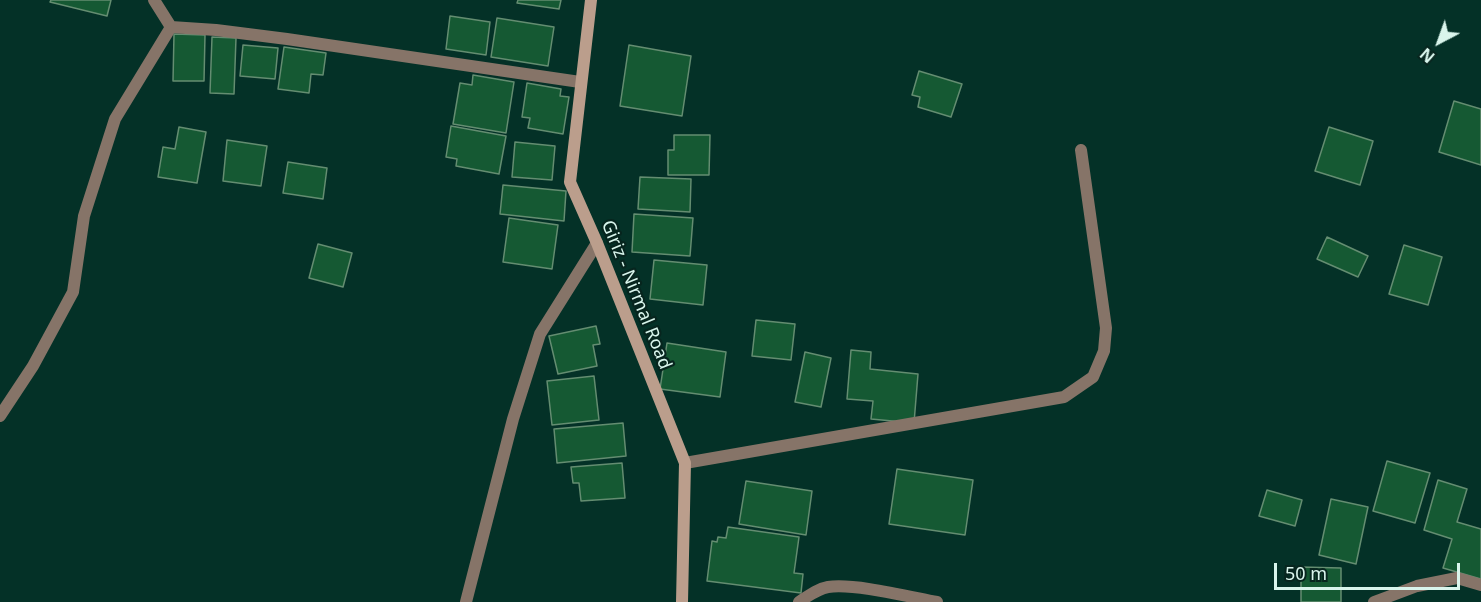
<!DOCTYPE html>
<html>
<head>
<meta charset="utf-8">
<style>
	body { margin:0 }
	#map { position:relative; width:1481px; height:602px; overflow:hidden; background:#043127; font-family:"Noto Sans",sans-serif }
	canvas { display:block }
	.north { position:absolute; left:1409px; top:12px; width:60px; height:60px; -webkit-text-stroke:4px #07251e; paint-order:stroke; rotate:221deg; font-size:16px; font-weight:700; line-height:24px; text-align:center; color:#d9f5ec }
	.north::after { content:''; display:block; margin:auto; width:21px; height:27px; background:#d9f5ec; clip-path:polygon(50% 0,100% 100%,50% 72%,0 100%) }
	.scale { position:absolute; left:1274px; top:563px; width:186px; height:27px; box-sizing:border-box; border:3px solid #d9f5ec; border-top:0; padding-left:8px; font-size:18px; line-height:21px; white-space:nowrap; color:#d9f5ec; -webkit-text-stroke:4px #07251e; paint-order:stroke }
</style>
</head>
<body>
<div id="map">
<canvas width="1481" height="602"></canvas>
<div class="north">N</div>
<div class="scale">50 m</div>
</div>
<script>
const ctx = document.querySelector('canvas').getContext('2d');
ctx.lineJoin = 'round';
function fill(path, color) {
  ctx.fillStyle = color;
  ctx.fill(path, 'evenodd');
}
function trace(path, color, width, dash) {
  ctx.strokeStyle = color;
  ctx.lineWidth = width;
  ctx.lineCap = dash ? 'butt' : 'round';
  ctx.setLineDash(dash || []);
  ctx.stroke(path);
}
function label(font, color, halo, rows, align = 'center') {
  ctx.font = font + ' "Noto Sans",sans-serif';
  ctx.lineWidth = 4.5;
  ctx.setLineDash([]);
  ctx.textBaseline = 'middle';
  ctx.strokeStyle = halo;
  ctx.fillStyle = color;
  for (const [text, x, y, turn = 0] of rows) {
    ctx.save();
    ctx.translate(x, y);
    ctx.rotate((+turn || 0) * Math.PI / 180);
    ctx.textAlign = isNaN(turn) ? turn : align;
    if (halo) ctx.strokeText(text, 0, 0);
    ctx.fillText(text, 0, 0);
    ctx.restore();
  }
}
const building = new Path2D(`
	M51,0h60l-4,16 -57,-14z
	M518,0h43l-2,9 -42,-6z
	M450,16l40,6 -4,33 -40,-6z
	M497,18l57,9 -6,39 -57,-9z
	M174,34l31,1 -1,46h-31z
	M212,37l24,1 -2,56 -24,-1z
	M243,45l35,3 -3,31 -35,-3z
	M629,45l62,11 -9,60 -62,-10z
	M284,47l42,6 -3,22 -12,-1 -2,19 -31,-4z
	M919,71l43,13 -11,33 -33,-10 2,-10 -8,-2z
	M473,75l41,7 -8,51 -53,-9 7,-41 12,2z
	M527,83l34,6 -1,7 9,1 -6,37 -35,-6 2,-10 -8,-1z
	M1454,101l27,8v56l-42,-13z
	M451,126l55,10 -7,38 -43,-8 1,-7 -11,-2z
	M179,127l27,5 -9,51 -39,-6 5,-30 12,2z
	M1329,127l44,14 -13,44 -45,-14z
	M674,135h36l-1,40h-41v-25h6z
	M227,140l40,6 -6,40 -38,-5z
	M515,142l40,4 -3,34 -40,-3z
	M288,162l39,6 -4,31 -40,-6z
	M640,177l51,2 -1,33 -52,-3z
	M503,185l63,6 -2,30 -64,-7z
	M634,214l59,4 -3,38 -58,-4z
	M509,218l49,7 -6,44 -49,-7z
	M1327,237l41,19 -10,21 -41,-18z
	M318,244l34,9 -9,34 -34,-9z
	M1404,245l38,12 -14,48 -39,-11z
	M654,260l53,5 -4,40 -53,-6z
	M756,320l39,4 -4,36 -39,-4z
	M596,326l4,18 -7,1 4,21 -39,8 -9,-38z
	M667,343l59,9 -6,45 -60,-8z
	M851,350l20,2 -1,17 48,5 -4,49 -43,-4 2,-18 -26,-2z
	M805,352l26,6 -10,49 -26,-5z
	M594,376l5,44 -47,5 -5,-44z
	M623,423l3,33 -69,7 -3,-34z
	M1387,461l43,12 -15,50 -42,-12z
	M622,463l3,35 -44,3 -2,-18h-6l-2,-16z
	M897,469l76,11 -8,55 -76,-11z
	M1438,480l29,9 -10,33 24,7v50l-38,-11 9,-29 -28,-9z
	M746,481l66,10 -6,44 -67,-11z
	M1267,490l35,10 -7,26 -36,-10z
	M1331,499l37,8 -12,57 -37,-9z
	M728,527l71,10 -5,36 9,1 -2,19 -94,-12 5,-40 5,1 1,-5 8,1z
	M1301,567l40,1v34h-40z`);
const street = new Path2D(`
	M154,0l17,27
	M0,416l33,-50 40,-74 11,-76 31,-97 56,-92 45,3 71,9 293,43
	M685,463l379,-66 29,-20 11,-26 2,-23 -25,-178
	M466,602l47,-183 27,-85 57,-91
	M799,602c9,-6 18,-13 29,-15 26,-4 82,10 109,15
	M1374,602l43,-16 40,-8 24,7`);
const secondary = new Path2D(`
	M591,0l-21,182 27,61 88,220 -3,139`);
const streetNames = [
	["Giriz - Nirmal Road",636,295,68]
];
fill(building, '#155933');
trace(building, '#648d71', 1.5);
trace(street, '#867468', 12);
trace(secondary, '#bb9e8c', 12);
label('18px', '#d9f5ec', '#07251e', streetNames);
</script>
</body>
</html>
